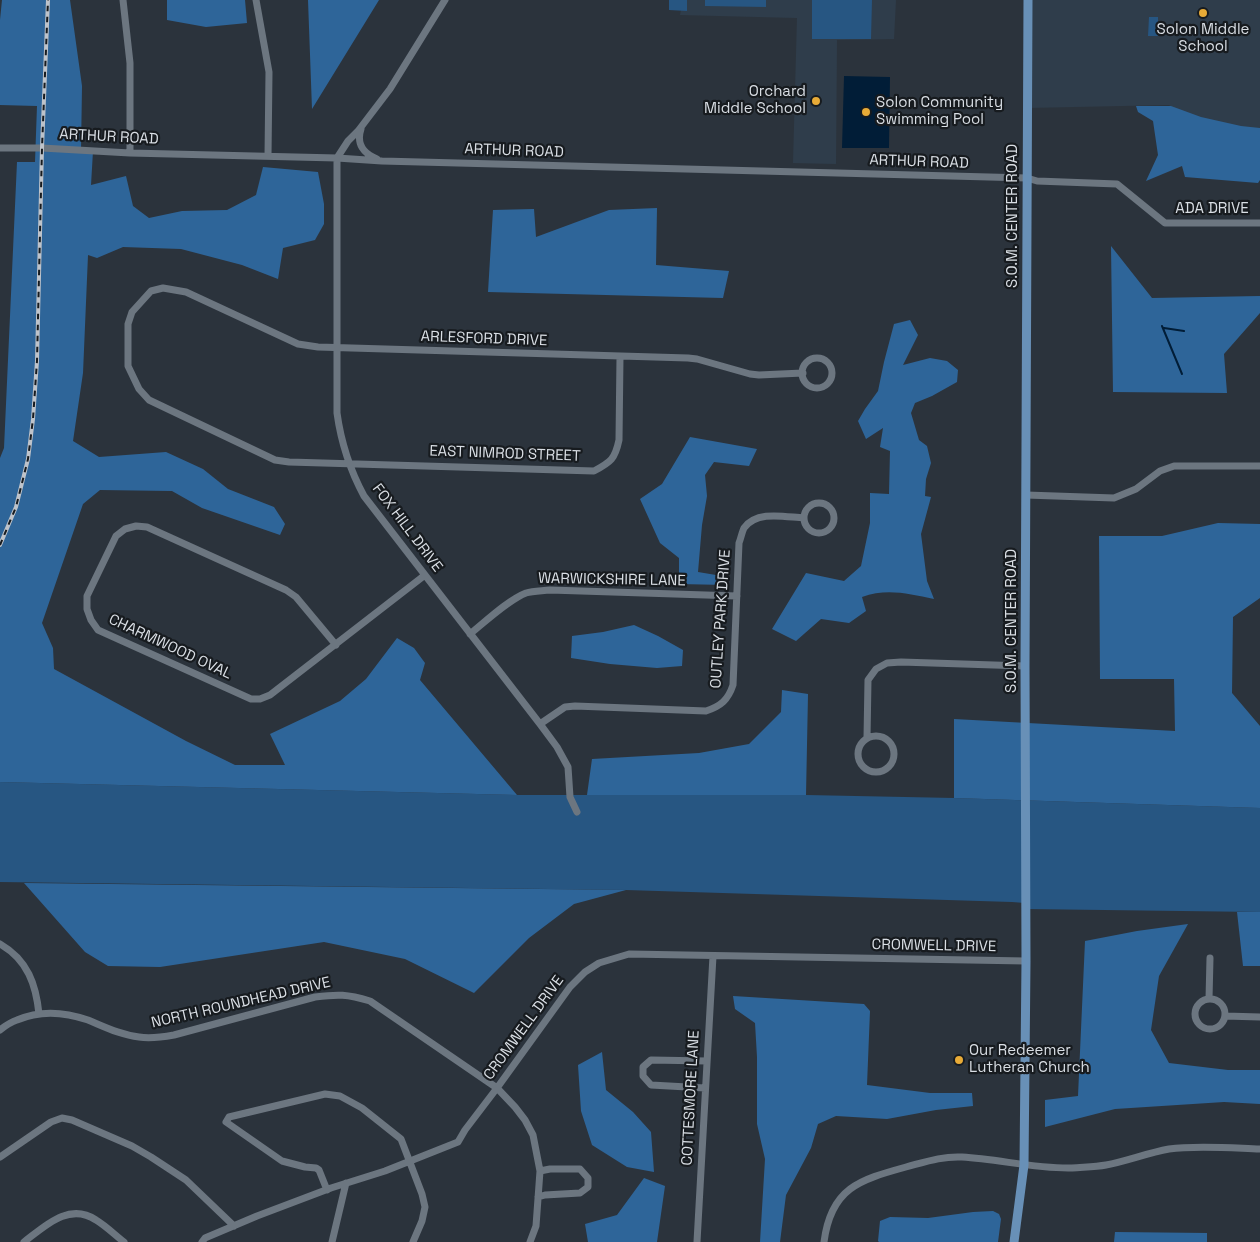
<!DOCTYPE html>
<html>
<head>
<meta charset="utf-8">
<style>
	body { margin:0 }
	canvas { display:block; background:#2b333c }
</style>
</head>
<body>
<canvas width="1260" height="1242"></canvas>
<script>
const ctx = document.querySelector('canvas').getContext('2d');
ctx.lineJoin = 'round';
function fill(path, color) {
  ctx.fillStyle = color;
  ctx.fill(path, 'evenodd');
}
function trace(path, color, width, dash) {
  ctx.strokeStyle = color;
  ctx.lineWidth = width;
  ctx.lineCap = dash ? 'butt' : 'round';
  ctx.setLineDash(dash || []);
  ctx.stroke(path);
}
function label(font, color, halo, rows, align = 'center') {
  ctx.font = font + ' "Space Grotesk",sans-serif';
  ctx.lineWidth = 4.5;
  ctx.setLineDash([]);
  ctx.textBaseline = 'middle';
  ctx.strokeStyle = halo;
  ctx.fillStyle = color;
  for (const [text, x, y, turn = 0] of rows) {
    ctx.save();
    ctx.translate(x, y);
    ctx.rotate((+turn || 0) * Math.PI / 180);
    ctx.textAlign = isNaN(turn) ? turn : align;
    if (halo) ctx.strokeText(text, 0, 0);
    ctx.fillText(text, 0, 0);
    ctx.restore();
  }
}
const built = new Path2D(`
	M683,0h213l-2,39 -57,1 -1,124 -43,-1 4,-145 -117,-3z
	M1028,0h232v138h-39l-52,-33 -142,3z`);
const green = new Path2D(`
	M669,0h18v11l-18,-1z
	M705,0h61v7l-61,-1z
	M812,0h60l-1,39h-59z
	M1149,17h9v19h-10z
	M0,782l517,13h289l148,3 306,10v104l-234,-3 -1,-6 -13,-1 -386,-12 -626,-8z`);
const forest = new Path2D(`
	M2,0h68l12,86 -1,64 12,1 -2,34 35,-9 7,30 16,12 33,-7 45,-1 29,-15 7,-28 55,5 6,32v20l-9,16 -32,8 -5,31 -36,-14 -61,-16 -58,-2 -26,11 -9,-3 -5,118 -10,68 26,16 67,-5 37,17 25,20 46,18 11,17 -5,11 -78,-27 -30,-17 -72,-1 -17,14 -41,119 11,25 1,21 132,72 49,24h50l-15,-31 70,-33 26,-22 31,-41 17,10 11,15 -5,17 97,115 -517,-13v-324l4,-10 13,-286h18l2,-56 -37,-1v-85z
	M167,0h78l2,23 -41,4 -39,-7z
	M308,0h71l-67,109z
	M1136,106h35l30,11 40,9 19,2v52l-2,3 -73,-6 -3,-11 -36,15 12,-26 -5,-34 -15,-9z
	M657,208l-1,57 73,6 -6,27 -235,-6 5,-82 41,-1 2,28 73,-27z
	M1111,246l41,52 108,-2v17l-36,41 3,39 -114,-1z
	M910,320l8,15 -15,30 27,-7 17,3 11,9 -1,12 -25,14 -17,7 -4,10 8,27 8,6 4,17 -5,16 -1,17 6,1 -10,37 6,47 7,18c-25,-5 -47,-11 -72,-2l4,14 -17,12 -28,-4 -25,22 -24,-12 34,-56 38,8 17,-15 9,-43v-30l19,1 1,-43 -10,-4 3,-19 -17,11 -8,-18 7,-12 13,-18 6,-29 10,-38z
	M690,437l67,12 -8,17 -35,-4 -9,13 2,21 -5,29 -4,47 30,5 -2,8 -47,-1v-26l-19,-15 -20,-44 22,-15z
	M1218,523l42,1v74l-27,19 -1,76 28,33v82l-306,-10v-79l221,12 -1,-52h-74l-1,-143h63z
	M634,625l24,11 25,14 -1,16 -25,2 -47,-4 -39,-6 1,-22 31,-4z
	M782,690l26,4 -2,101h-219l5,-36 107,-6 50,-9 32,-32z
	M24,883l602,7 -52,14 -45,34 -55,55 -69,-34 -81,-17 -164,25 -52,-1 -23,-14z
	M1237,912h23v54h-17z
	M1188,924l-29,52 -8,54 18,33 59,7h32v34l-36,-2 -109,7 -70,18v-27l33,-4 7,-155 52,-10z
	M733,996l131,8 6,7 -3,74 63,8h42l1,13 -37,4 -49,9 -51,-3 -18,8 -7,24 -25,47 -6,47h-20l5,-83 -8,-35v-67l-2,-34 -20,-14z
	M602,1052l4,38 27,22 18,20 3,40 -27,-5 -35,-22 -11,-34 -3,-46z
	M644,1178l21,8 -8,56h-69l-3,-18 32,-9z
	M993,1211l6,3 2,5 -3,23h-119l-1,-1 2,-20 10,-4 38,1 45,-6z
	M1115,1232l92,1v9h-93z`);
const water = new Path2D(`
	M844,76l46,1 -1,71h-47z`);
const stream = new Path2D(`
	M1162,326l20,48
	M1164,328l20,3`);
const minor = new Path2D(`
	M123,0l7,63v90
	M256,0l13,72 -1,84
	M361,129c-5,15 3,25 16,30
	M0,148h42l88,5 207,5 45,3 645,17 10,3 80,3 48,39h95
	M337,158v255c4,29 13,57 27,83l176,228 17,23 11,20 2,30 7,15
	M337,158l11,-17 10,-10 32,-42 55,-89
	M620,357l-1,83c-4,19 -8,22 -25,31l-305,-9 -14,-2 -126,-60 -10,-11 -11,-23v-42l4,-12 19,-21 12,-3 23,4 112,52 20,3 370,11 9,1 53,15 9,1 44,-2
	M802 373a15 15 0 1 1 30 0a15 15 0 1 1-30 0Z
	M1026,495l88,3 22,-9 24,-18 14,-5h86
	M804 518a15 15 0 1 1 30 0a15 15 0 1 1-30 0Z
	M470,634c15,-12 38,-34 56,-41 7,-2 16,-2 24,-3l187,6
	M336,645l-40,-48 -10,-7 -139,-63 -11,-1 -11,3 -9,7 -29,60v13l4,11 7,10 153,69h9l10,-4 155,-120
	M540,724l25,-17 10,-1 131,5c15,-5 22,-11 27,-26l6,-142c2,-5 3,-11 5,-15 13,-18 41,-11 60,-10
	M858 754a18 18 0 1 1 36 0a18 18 0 1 1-36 0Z
	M867,738l1,-58 8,-11 11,-6 14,-1 124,4
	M0,944c28,16 36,41 39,70
	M1209,999l1,-41
	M1195 1014a15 15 0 1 1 30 0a15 15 0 1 1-30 0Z
	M1225,1016l35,1
	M0,1030c5,-4 11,-8 17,-10 23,-10 48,-8 71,0 17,7 33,15 51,17 12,2 24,0 35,-2l141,-38c23,-3 32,-3 55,4l127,87 18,19 10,13 8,15 7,36 -4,55 -6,16
	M705,1088l-54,-3 -8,-9v-9l8,-7 56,1
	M0,1157l51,-35 11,-4 10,2 60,26 19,11 35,23 48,46
	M327,1190l-8,-20 -3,-2 -11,-1 -23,-6 -56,-39 3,-5 96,-23 15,2 22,12 39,31 21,55 3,13 -3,14 -9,21
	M538,1197l7,-2 35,-2 8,-6v-9l-8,-9h-30l-10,2
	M24,1242c21,-16 45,-40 72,-22 10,6 19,15 28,22
	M202,1242l3,-4 52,-22 74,-28 54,-17 73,-29 7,-12 32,-42 73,-101 15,-15 14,-9 30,-9 397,7
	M332,1242l14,-59
	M697,1242l16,-286
	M824,1242c7,-54 35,-62 82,-75 19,-5 36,-11 56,-10 37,2 73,12 110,11 11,-1 23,-1 34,-3 21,-4 41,-12 63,-16 27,-4 63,-1 91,0`);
const major = new Path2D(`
	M1014,1242l10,-77 2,-204 -1,-295 3,-666`);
const rail = new Path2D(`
	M0,545l16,-38 12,-48 5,-40 4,-58 5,-213 6,-148`);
const markers = [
	[1203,13,5,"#e8ab37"],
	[816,101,5,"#e8ab37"],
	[866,112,5,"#e8ab37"],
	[959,1060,5,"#e8ab37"]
];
const poiNames = [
	["Solon Middle",1203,30,"center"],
	["School",1203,47,"center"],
	["Orchard",806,92,"right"],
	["Middle School",806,109,"right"],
	["Solon Community",876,103],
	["Swimming Pool",876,120],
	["Our Redeemer",969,1051],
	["Lutheran Church",969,1068]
];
const streetNames = [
	["ARTHUR ROAD",109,137,3],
	["ARTHUR ROAD",514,151,2],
	["ARTHUR ROAD",919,162,2],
	["ADA DRIVE",1212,209],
	["S.O.M. CENTER ROAD",1013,216,-90],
	["ARLESFORD DRIVE",484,339,2],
	["EAST NIMROD STREET",505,454,2],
	["FOX HILL DRIVE",407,528,53],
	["WARWICKSHIRE LANE",612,580,1],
	["OUTLEY PARK DRIVE",721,619,-86],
	["S.O.M. CENTER ROAD",1012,621,-90],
	["CHARMWOOD OVAL",170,647,25],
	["CROMWELL DRIVE",934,946,1],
	["NORTH ROUNDHEAD DRIVE",241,1003,-13],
	["CROMWELL DRIVE",524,1028,-54],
	["COTTESMORE LANE",691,1098,-87]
];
fill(built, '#2f3d4b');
fill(green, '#275682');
fill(forest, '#2e6599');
fill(water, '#011d37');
trace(stream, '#011d37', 2);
trace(minor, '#6c7680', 7);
trace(major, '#6890b7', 9);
trace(rail, '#bec3ca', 4);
trace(rail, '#171b1f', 2, [5.5]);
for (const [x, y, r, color] of markers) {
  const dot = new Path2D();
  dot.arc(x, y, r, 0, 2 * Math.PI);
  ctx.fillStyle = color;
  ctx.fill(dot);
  trace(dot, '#171b1f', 2);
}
label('15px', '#d9dee4', '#171b1f', poiNames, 'left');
label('15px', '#d9dee4', '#171b1f', streetNames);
</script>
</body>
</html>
